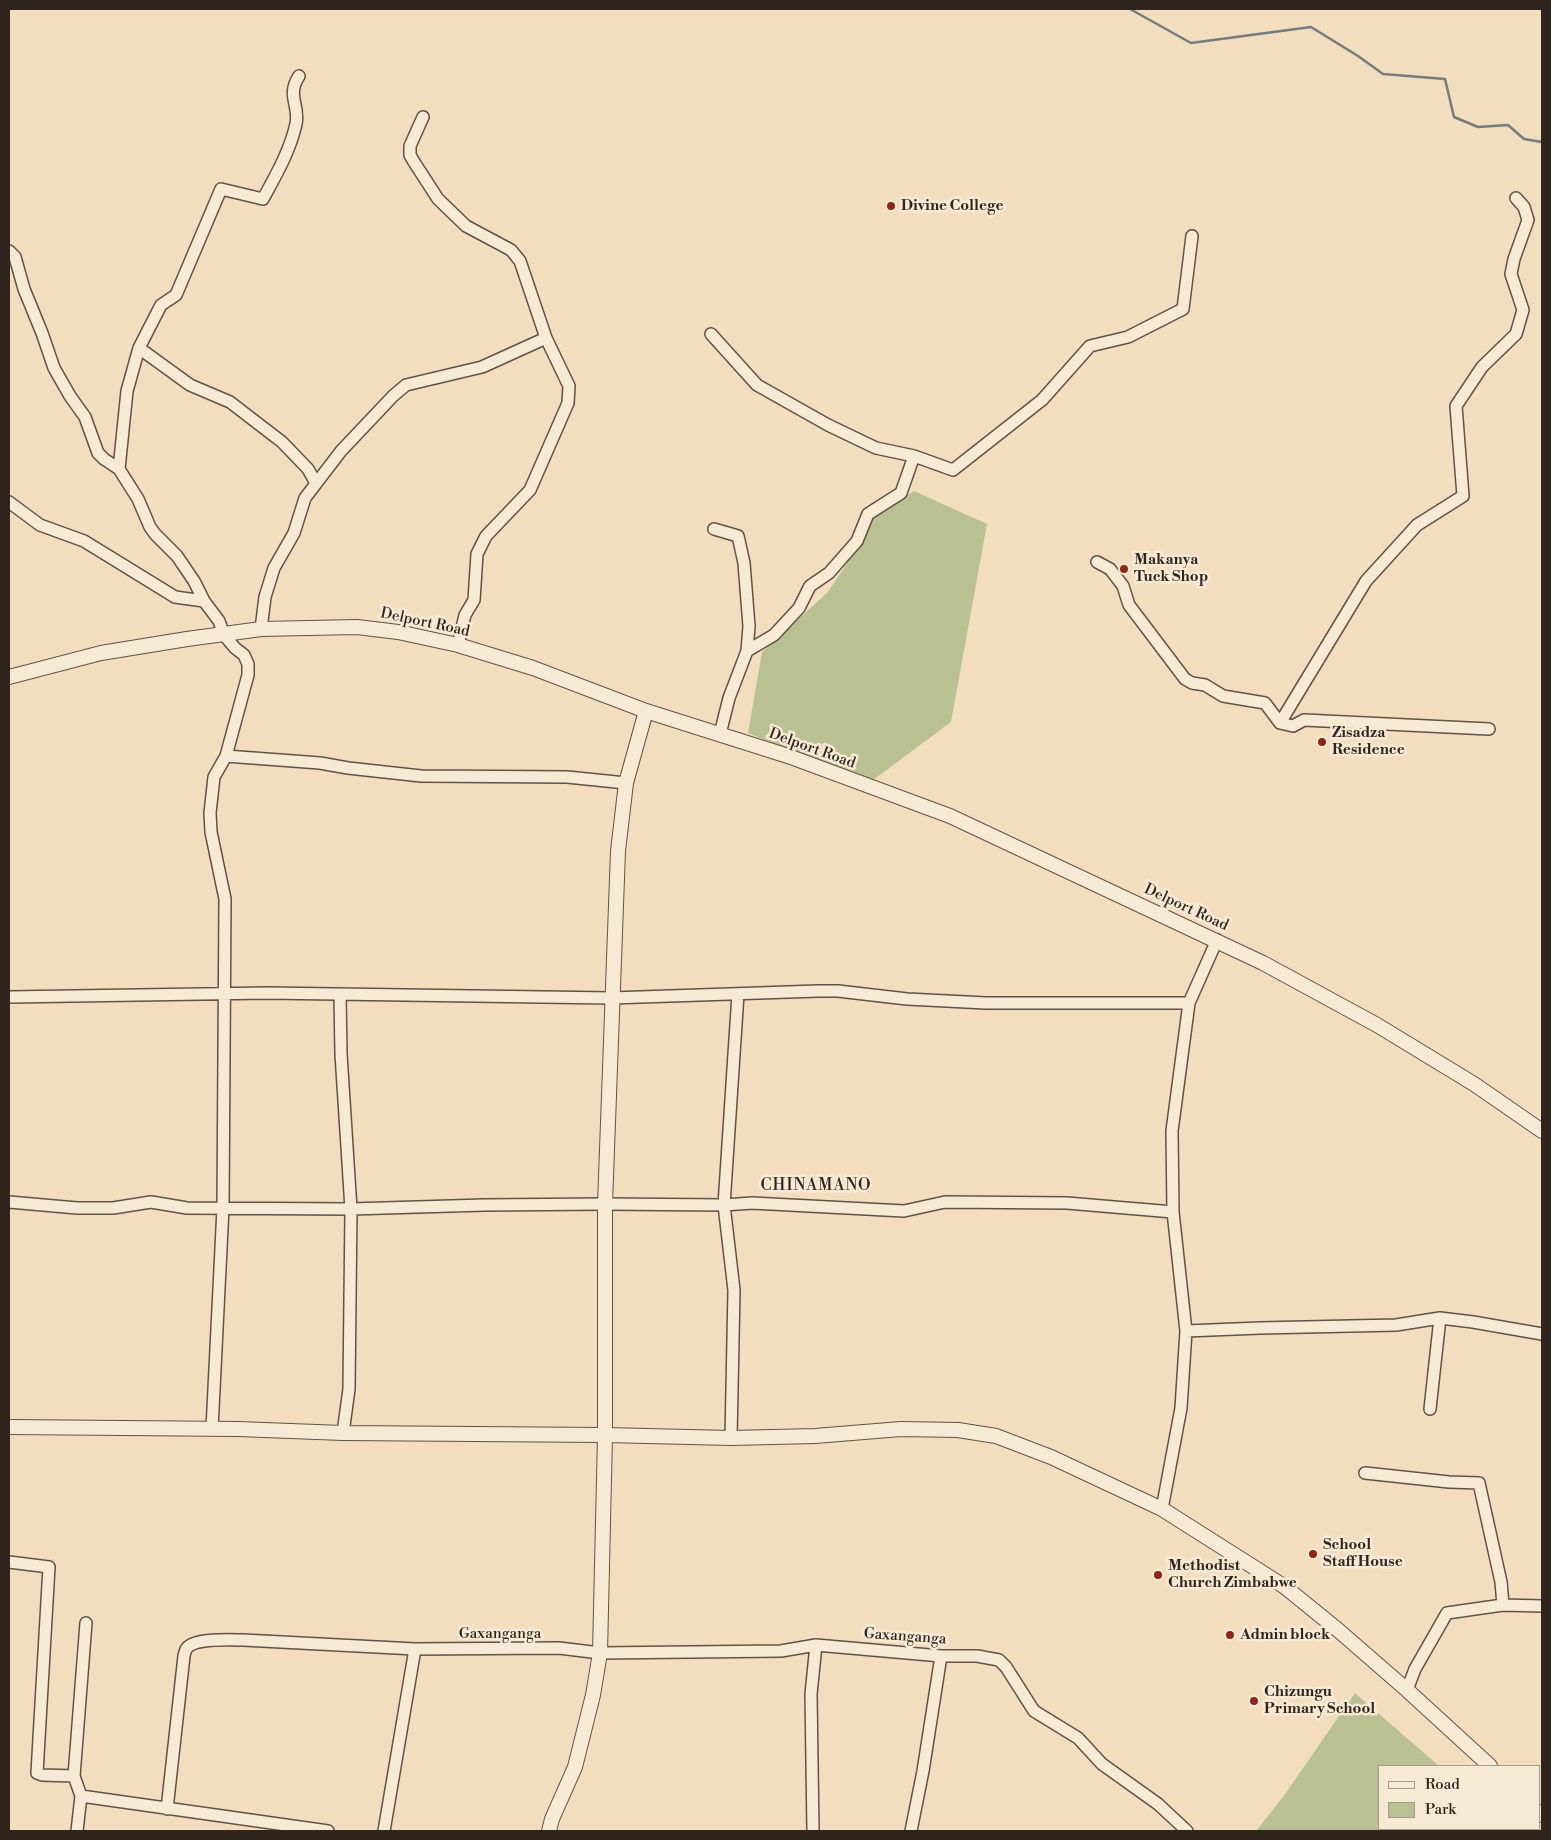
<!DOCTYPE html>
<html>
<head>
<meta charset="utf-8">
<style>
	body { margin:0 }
	#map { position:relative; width:1551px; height:1840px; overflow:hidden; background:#f2debe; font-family:"Libre Bodoni",serif }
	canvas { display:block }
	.frame { position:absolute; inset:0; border:10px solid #2f241e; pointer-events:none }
	.legend { position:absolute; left:1378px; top:1765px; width:162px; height:65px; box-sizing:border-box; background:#f7ead5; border:1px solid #a79b8c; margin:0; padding:6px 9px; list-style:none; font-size:15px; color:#2f241e }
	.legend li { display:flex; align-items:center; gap:10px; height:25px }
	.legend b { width:25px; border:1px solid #a79b8c }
</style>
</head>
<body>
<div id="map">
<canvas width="1551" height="1840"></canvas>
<div class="frame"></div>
<ul class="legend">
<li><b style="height:6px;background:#f7ead5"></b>Road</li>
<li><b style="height:14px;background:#b9c192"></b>Park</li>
</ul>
</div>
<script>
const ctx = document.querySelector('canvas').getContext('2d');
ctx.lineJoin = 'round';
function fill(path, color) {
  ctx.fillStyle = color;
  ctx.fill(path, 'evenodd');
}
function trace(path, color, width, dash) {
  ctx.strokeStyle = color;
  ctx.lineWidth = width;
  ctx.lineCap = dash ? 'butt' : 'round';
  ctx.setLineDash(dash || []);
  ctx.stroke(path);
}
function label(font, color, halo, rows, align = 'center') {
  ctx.font = font + ' "Libre Bodoni",serif';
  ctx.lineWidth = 5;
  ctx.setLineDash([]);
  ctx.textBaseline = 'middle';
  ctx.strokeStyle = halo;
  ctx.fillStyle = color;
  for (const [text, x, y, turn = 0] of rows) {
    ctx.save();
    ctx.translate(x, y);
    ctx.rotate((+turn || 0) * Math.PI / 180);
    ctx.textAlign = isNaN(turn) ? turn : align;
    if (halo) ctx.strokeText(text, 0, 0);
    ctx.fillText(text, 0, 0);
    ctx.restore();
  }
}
const green = new Path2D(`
	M914,491l73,33 -36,198 -82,61 -121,-50 14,-81 65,-59 26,-38 20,-39z
	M1355,1693l84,73h-59v63h118l-3,2h-239l27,-34z`);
const stream = new Path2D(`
	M1130,9l61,34 120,-16 47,29 25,18 62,5 9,38 24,10 30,-2 16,14 18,3`);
const minor = new Path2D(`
	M423,117l-13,29v9l4,7 24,37 28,27 45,24 9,11 26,77 23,48 -1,17 -38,87 -44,46 -9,18 -3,46 -9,15 -7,30
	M9,251l6,6 9,32 18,44 12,35 16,28 15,21 13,36 6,6 15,10 19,30 12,28 5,7 22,22 17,25 10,20 15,20 5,14 11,13 9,7 4,9v11l-22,81 -12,21 -4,36 1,19 14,67 -2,309 -11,221
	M711,334l46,51 71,40 48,23 38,8 39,14 89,-70 48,-54 38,-9 55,-28 9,-73
	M139,348l51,37 40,17 52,40 26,27 8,14
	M119,469l8,-78 12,-43 22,-43 15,-10 45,-106 42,10c13,-24 27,-48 33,-75 4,-19 -10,-28 3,-48
	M9,502l31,23 44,16 91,56 29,4
	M714,529l24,7 6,27 5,63 -2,25 -18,47 -9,36
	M1097,562l13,7 13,17 6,19 56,74 7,4 13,2 18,11 42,7 15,20 13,3 11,-6 185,9
	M261,629l4,-32 9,-29 20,-35 11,-35 36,-47 52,-55 13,-11 76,-18 64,-29
	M747,651l27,-16 25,-27 11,-22 19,-13 28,-32 11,-27 33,-21 13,-37
	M1280,723l86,-142 51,-56 46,-29 -7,-90 26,-39 34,-33 7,-24 -12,-36 3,-15 14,-39 -4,-13 -8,-9
	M226,756l94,7 28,5 73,8 146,1 59,6
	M340,995l1,59 10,155 -2,180 -6,44
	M9,997l258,-4 344,5 207,-7h20l69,8 79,4h203
	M9,1202l68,6h36l38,-6 36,6 164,1 133,-4 121,-1 119,1 28,-2 152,8 41,-9 122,1 106,9
	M1186,1331l74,-3 136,-3 44,-7 33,4 69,12
	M1430,1409l10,-91
	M731,1438l3,-148 -10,-85 14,-211
	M1365,1473l84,9 30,1 22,99 2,23
	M1162,1509l19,-101 5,-77 -13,-119 -1,-81 17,-128 28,-63
	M9,1562l40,5 -12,206 5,2 32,1
	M86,1623l-12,153 7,20 247,35
	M1407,1690l8,-21 32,-56 56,-8 39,1
	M167,1809l17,-153c1,-3 1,-6 3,-8 8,-10 44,-8 56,-8l172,9 144,-1 41,5 181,-2 35,-6 125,11h36l22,4 7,7 28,44 44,27 24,26 56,40 29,27
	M77,1831l4,-35
	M384,1831l31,-182
	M813,1831l-2,-137 5,-49
	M911,1831l12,-60 18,-115`);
const tertiary = new Path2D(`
	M9,677l92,-24 86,-14 74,-10 96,-2 41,5 60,13 75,23 113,43 142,45 162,60 313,147 114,62 97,59 68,47
	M9,1427l229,2 105,4 262,2 126,3 84,-2 86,-7 57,1 38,6 55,21 111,52 123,78 53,43 69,60 83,76
	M1540,1812l2,3
	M549,1831l3,-12 23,-52 18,-72 7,-42 5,-218v-231l13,-353 8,-68 20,-72`);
const markers = [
	[891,206,5,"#8f2418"],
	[1124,569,5,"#8f2418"],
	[1322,742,5,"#8f2418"],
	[1313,1554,5,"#8f2418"],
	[1158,1575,5,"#8f2418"],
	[1230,1635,5,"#8f2418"],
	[1254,1701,5,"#8f2418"]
];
const poiNames = [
	["Divine College",901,206],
	["Makanya",1134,560],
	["Tuck Shop",1134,577],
	["Zisadza",1332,733],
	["Residence",1332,750],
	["School",1323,1545],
	["Staff House",1323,1562],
	["Methodist",1168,1566],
	["Church Zimbabwe",1168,1583],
	["Admin block",1240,1635],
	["Chizungu",1264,1692],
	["Primary School",1264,1709]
];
const streetNames = [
	["Delport Road",425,623,12],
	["Delport Road",812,749,20],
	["Delport Road",1186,908,25],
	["Gaxanganga",500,1634],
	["Gaxanganga",905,1637,4]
];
const neighbourhoodNames = [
	["CHINAMANO",816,1186]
];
fill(green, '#b9c192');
trace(stream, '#737d7d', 2.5);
trace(minor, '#605246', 14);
trace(tertiary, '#605246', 16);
trace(minor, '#f7ead5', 11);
trace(tertiary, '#f7ead5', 14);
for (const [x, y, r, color] of markers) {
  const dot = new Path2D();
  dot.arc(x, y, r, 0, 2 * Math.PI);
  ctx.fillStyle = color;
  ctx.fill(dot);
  trace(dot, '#f7ead5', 2);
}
label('bold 15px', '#2f241e', '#f7ead5', poiNames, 'left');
label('15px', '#2f241e', '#f7ead5', streetNames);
ctx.letterSpacing = '1px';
label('16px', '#2f241e', '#f7ead5', neighbourhoodNames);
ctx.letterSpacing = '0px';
</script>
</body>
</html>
